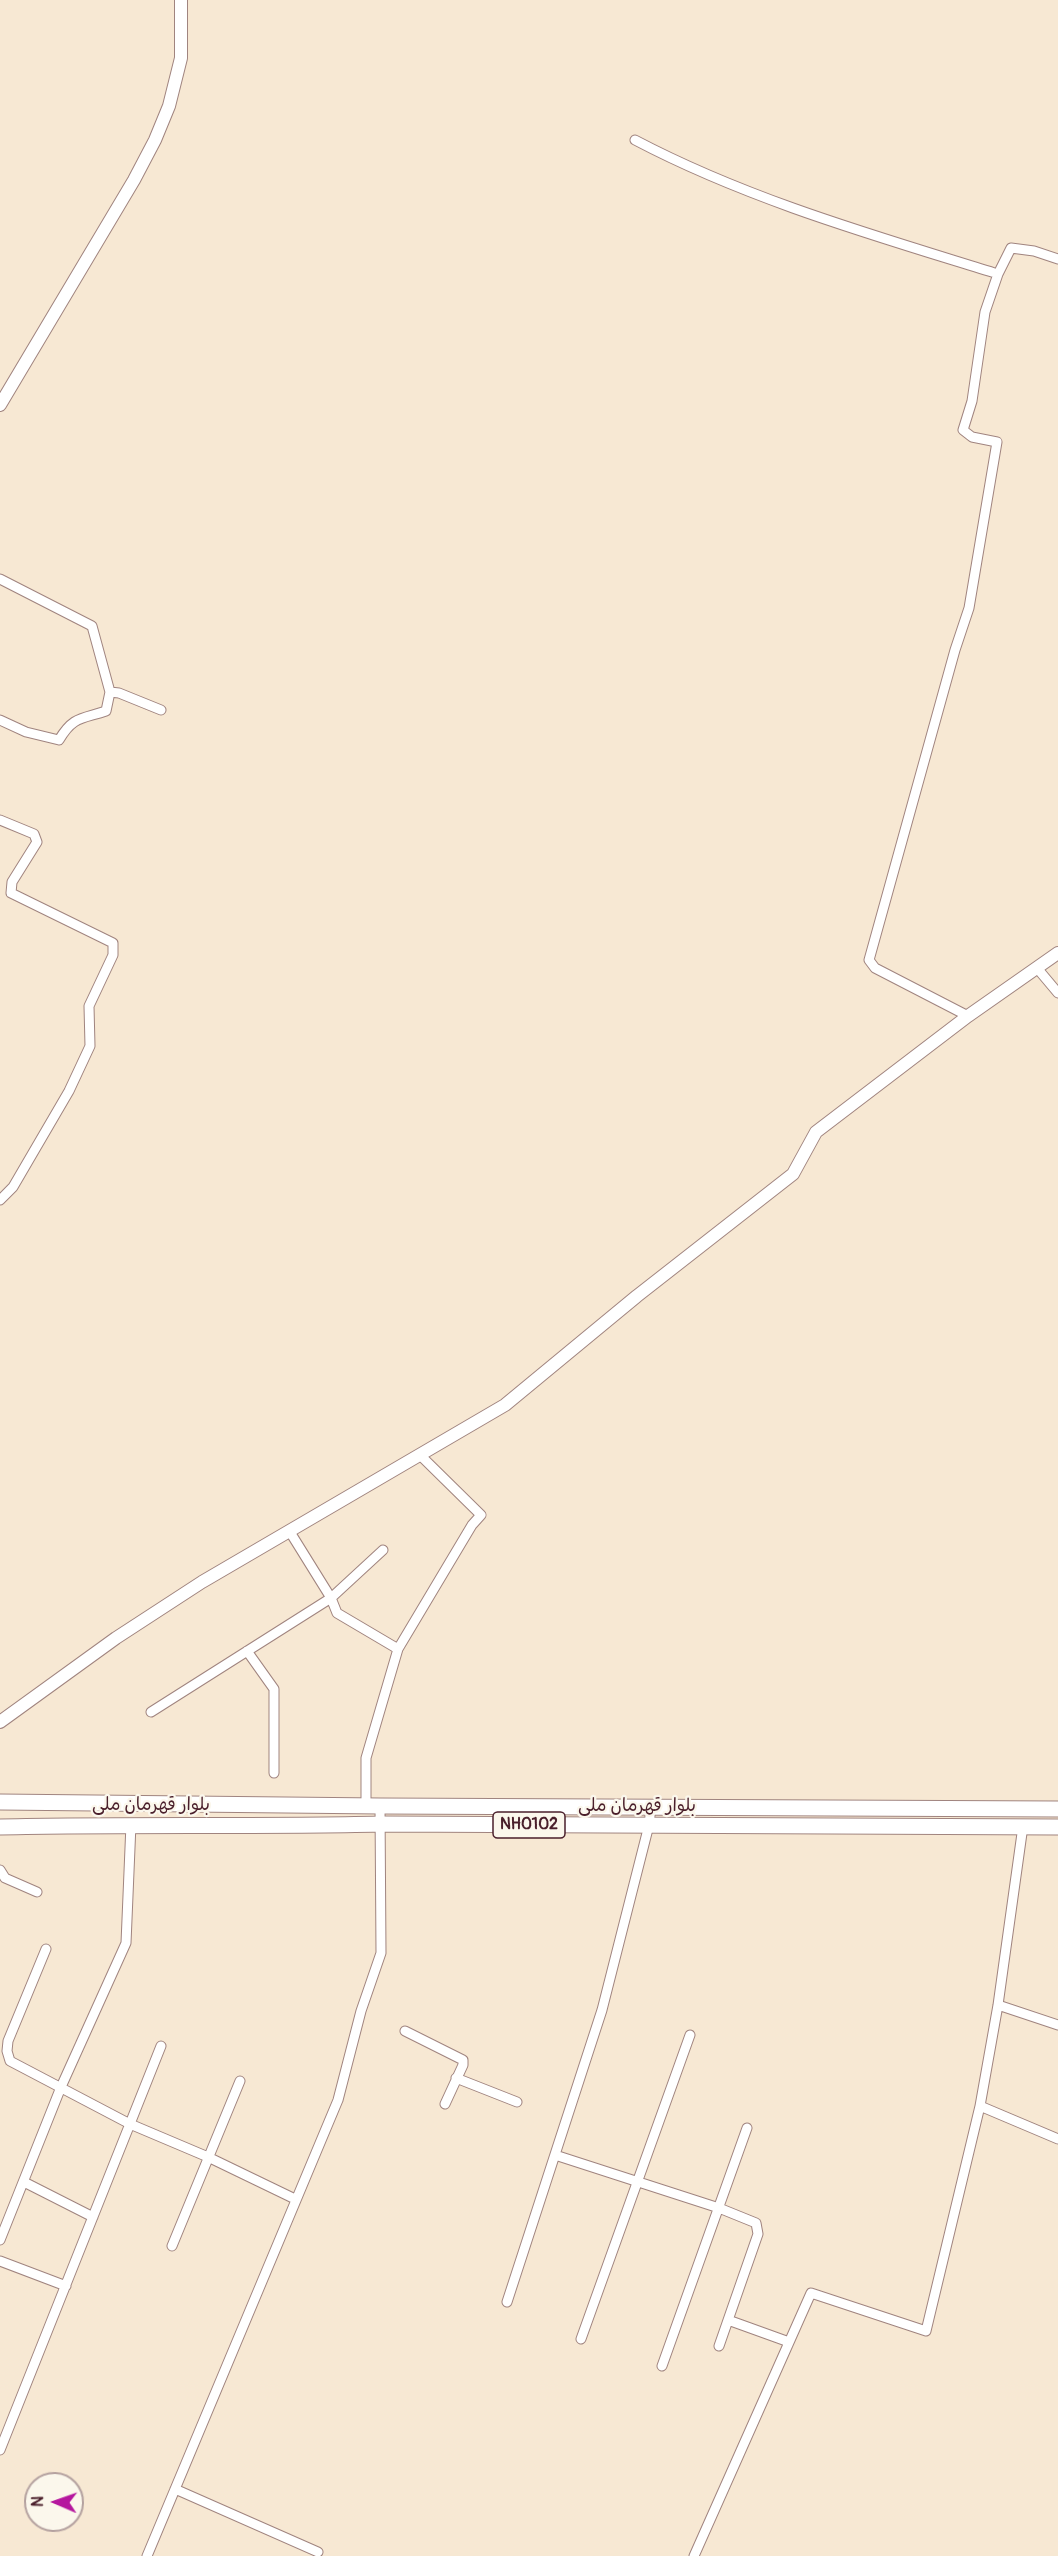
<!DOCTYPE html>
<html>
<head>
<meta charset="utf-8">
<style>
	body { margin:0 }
	#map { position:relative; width:1058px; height:2556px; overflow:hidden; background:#f7e8d3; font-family:Pangolin,sans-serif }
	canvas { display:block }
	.north { position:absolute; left:24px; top:2472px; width:60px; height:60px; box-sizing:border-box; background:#fbf7ec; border:2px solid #b4a19f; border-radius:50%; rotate:272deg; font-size:16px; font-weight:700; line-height:24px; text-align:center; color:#4a1f2b }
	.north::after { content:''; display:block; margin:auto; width:21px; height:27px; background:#b5179e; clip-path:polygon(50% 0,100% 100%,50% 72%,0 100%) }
</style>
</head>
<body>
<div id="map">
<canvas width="1058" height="2556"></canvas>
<div class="north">N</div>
</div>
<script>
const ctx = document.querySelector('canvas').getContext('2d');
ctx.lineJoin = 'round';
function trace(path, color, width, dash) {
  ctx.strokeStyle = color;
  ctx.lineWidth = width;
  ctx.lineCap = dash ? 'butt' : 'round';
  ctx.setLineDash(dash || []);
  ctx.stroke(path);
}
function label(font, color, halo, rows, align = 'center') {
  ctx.font = font + ' Pangolin,"Playpen Sans Arabic",sans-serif';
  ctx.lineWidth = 4.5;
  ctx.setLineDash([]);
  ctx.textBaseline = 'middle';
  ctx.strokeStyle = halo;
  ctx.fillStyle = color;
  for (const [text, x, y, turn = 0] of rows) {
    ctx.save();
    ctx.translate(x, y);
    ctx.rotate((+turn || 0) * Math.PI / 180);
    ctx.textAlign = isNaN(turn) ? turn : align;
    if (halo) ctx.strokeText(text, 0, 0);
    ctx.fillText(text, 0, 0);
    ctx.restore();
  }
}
const minor = new Path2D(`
	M635,140c114,60 241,96 363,134l13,-26 23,3 24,8
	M0,579l92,47 18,66 9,1 42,17
	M0,720l26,12 33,8c14,-24 23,-21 47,-29l4,-19
	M0,820l34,14 3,8 -25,40 -1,11 102,50v12l-24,51 1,40 -21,45 -56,96 -13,13
	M1037,968l21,25
	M968,1016l-93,-48 -6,-8 86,-310 14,-42 28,-166 -25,-5 -9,-7 9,-29 13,-89 13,-38
	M290,1532l41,66 6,15 61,36
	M247,1651l27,38v84
	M151,1712l180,-114 52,-48
	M366,1805v-47l32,-109 74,-124 9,-10 -61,-60
	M0,1870l5,8 32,14
	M46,1949l-38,92 -1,10 3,10 120,63 78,33 87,42
	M998,2005l60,20
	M405,2031l58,29v5l-18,39
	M456,2078l61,24
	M980,2106l78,33
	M555,2155l164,53 37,15 2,11 -39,112
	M24,2182l69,35
	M0,2240l61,-153 65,-144 5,-119
	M172,2246l68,-165
	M0,2261l66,25
	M507,2302l95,-292 47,-185 2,-18
	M728,2320l61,22
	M581,2339l109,-304
	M662,2366l85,-238
	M0,2450l161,-404
	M175,2489l143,63
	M147,2556l191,-456 23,-89 20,-58 -1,-147
	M694,2556l117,-263 115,38 54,-225 18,-101 25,-179`);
const tertiary = new Path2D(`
	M0,405l134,-225 21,-40 14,-34 12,-48v-58
	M0,1722l116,-84 86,-56 303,-177 132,-109 156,-122 23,-42 152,-116 90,-63`);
const trunk = new Path2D(`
	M0,1802l380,4 678,3
	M0,1827c127,-3 254,0 381,-3l677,3`);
const shields = [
	[529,1825,72]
];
const shieldNames = [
	["NH0102",529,1825]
];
const streetNames = [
	["بلوار قهرمان ملی",151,1805],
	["بلوار قهرمان ملی",637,1806]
];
trace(minor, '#a0847f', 11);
trace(tertiary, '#a0847f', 14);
trace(trunk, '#a0847f', 17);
trace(minor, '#fff', 9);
trace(tertiary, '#fff', 12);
trace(trunk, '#fff', 15);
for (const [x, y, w] of shields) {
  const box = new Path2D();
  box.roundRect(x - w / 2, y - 13, w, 26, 4.5);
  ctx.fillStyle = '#fbf7ec';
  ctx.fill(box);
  trace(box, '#4a1f2b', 1.5);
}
label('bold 16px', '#4a1f2b', null, shieldNames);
label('18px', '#4a1f2b', '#fbf7ec', streetNames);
</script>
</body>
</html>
